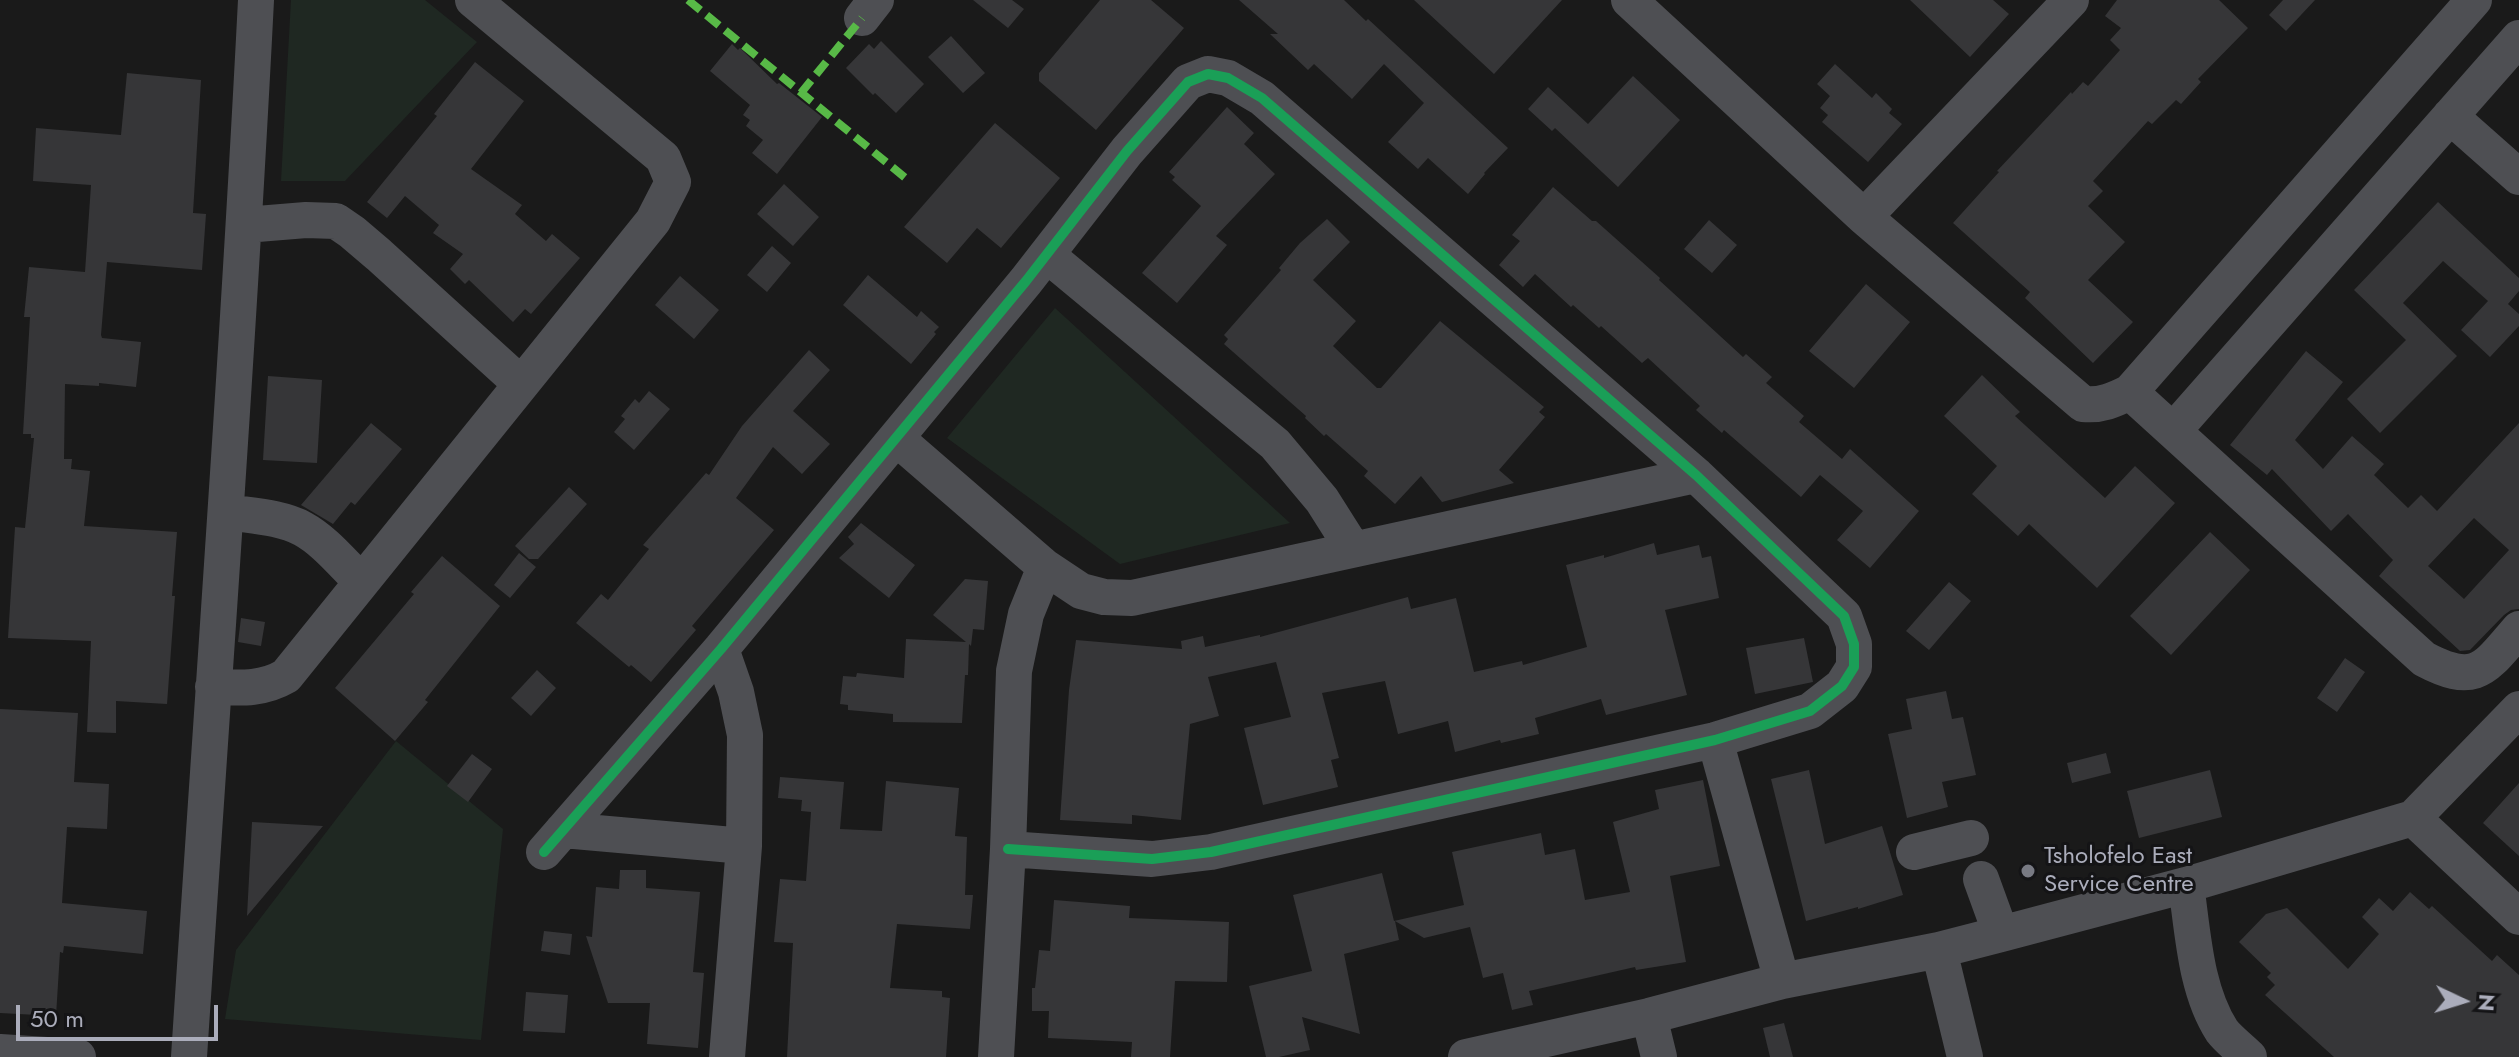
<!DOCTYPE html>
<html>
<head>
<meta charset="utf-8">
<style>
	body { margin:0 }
	#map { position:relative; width:2519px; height:1057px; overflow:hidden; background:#1a1a1a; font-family:Jost,sans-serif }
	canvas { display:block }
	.north { position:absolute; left:2423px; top:961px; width:80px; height:80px; -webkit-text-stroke:6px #141416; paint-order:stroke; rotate:94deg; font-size:22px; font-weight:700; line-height:32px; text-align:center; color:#abadbb }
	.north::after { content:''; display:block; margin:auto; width:28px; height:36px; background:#abadbb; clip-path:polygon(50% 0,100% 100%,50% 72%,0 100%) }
	.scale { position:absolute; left:16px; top:1005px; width:202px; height:36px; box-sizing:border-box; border:4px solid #abadbb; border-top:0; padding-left:10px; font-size:24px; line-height:28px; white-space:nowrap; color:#abadbb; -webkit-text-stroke:6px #141416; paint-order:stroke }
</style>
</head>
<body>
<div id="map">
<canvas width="2519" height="1057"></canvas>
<div class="north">N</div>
<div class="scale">50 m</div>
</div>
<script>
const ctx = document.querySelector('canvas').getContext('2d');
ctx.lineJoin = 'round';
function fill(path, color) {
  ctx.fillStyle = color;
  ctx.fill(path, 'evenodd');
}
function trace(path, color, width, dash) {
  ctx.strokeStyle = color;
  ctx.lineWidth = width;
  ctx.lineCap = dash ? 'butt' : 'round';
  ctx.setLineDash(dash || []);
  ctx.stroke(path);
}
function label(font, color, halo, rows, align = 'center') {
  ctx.font = font + ' Jost,sans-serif';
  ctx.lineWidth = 6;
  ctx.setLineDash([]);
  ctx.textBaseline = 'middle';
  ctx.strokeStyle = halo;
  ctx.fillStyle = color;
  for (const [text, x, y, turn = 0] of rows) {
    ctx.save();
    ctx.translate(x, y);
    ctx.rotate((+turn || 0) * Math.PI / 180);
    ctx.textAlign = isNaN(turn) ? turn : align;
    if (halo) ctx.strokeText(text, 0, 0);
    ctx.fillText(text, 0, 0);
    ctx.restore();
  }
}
const green = new Path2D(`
	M291,0h134l52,42 -132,139h-64z
	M1055,308l235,215 -170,41 -173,-126z
	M396,741l107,88 -22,211 -256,-21 11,-69z`);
const building = new Path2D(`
	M973,0h39l12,9 -16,19z
	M1100,0h51l33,28 -88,102 -57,-49v-8z
	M1239,0h105l22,21 2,-2 140,129 -24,25 1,1 -17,20 -40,-36 -10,11 -30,-27 36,-39 -40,-39 -32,35 -38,-35 -6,6 -38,-36h8z
	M1414,0h148l-68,74z
	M1910,0h83l16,14 -39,43z
	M2117,0h102l29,28 -50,51 3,3 -20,22 -5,-4 -24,24 -4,-3 -55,60 10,10 -15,15 37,36 -37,38 45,42 -40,41 -68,-65 5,-6 -77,-69 46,-51 -2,-1 74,-79 1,2 11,-12 5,4 32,-36 -10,-10 11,-12 -16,-12z
	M2283,0h32l-29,31 -17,-16z
	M951,36l34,37 -22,20 -35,-36z
	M881,41l43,43 -28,29 -21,-20 -2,2 -27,-27 23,-24 5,5z
	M732,44l6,6 2,-2 37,36 2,-1 43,34 -45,57 -25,-21 11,-13 -17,-14 4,-6 -7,-5 7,-10 -40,-34z
	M475,62l49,39 -53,68 51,36 -7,9 31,27 6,-7 28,24 -49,56 -6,-5 -12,13 -44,-42 -4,4 -15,-15 13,-15 -30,-21 6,-8 -34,-29 -18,22 -20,-16 70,-86 -3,-2z
	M1835,64l37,34 4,-5 16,16 -3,4 13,11 -34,38 -46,-40 6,-7 -8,-7 10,-12 -13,-12z
	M127,73l74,7 -8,133 13,1 -4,56 -95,-8 -6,73 1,3 39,4 -5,45 -37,-4v3l-34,-2 -1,75h8l-1,10 19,2 -6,55 93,6 -5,64h3l-8,108 -51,-3v32l-29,-1 4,-91 -83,-3 7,-111 10,1 9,-90h-3v-4h-8l7,-117h-6l5,-50 56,5 6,-87 -58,-4 3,-53 85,7z
	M1633,76l47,44 -62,67 -63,-59 -3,3 -24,-22 20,-22 40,37z
	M1227,107l27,26 -10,11 31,30 -59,62 11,9 -50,58 -35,-30 59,-67 -29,-26 3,-3 -6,-5z
	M995,123l65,55 -59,70 -24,-20 -30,35 -43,-36z
	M784,184l35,33 -26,29 -36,-32z
	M1553,187l39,34h4l64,57 -1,2 84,77 3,-3 26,23 -6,6 38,33 -5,6 43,37 8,-10 69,62 -49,57 -33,-28 26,-29 -43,-36 -19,22 -77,-67 -2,3 -26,-23 4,-4 -52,-48 -6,5 -41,-37 -2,2 -26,-23 -2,2 -36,-33 -12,13 -24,-22 21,-24 -8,-6z
	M2438,202l81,76v13l-11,13 11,10v12l-29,31 -29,-27 27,-29 -45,-40 -40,42 54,53 -77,77 -33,-34 59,-59 -52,-50z
	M1327,219l23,23 -37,38 43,41 -23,25 44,42h4l59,-67 104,86 -5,5 6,5 -46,53 15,13 -72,19 -21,-26 -26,28 -31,-28 4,-5 -42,-37 -2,2 -19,-18 1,-2 -82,-72 4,-5 -4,-4 57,-65 -2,-2 21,-25z
	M1709,220l28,25 -25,28 -28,-24z
	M772,246l19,17 -24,29 -20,-17z
	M868,275l49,42 4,-6 18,16 -5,5 2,2 -25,30 -68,-59z
	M680,276l39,34 -25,29 -39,-34z
	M1866,284l44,38 -56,66 -45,-37z
	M809,350l21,20 -37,41 37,33 -28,30 -29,-27 -37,51 38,32 -82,96 4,4 -45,52 -20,-17 -2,2 -53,-44 25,-29 7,6 41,-51 -6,-4 63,-72 3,2 33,-49z
	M2306,351l37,31 -48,58 28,29 29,-33 32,28 -10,11 34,33 13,-13 16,16 82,-88v186l-8,1 -7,5 -34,35 -10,1 -81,-75 14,-16 -45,-46 -17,17 -59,-62 -5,6 -37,-30zM2474,518l35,32 -45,49 -36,-33z
	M1982,375l38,37 -5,4 90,82 30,-32 40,37 -78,85 -68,-64 -11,12 -46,-42 25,-28 -53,-50z
	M268,376l54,4 -5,83 -54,-3z
	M649,391l21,18 -36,41 -20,-18 11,-13 -4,-3 14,-17 4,4z
	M371,423l31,26 -47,56 -4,-3 -18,22 -32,-19z
	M569,487l18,17 -49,55h-9l-14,-13z
	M861,523l54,42 -26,33 -50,-40 15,-14 -6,-7z
	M2210,532l40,38 -79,85 -41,-39z
	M1654,543l3,12 42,-10 3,13 9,-2 8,42 -54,12 22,85 -81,20 -5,-16 -66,19 4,16 -38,9 -1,-3 -45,12 -7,-31 -50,13 -13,-53 -63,12 17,65 -8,2 7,27 -75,18 -19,-77 47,-11 -15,-55 -68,15 11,39 -29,8 -9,96 -49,-5v9l-72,-4 9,-130 7,-50 106,9 -1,-8 22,-5 2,11 55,-12v2l148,-40 3,12 45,-11 18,74 48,-11 1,4 64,-18 -21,-82 38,-10v3z
	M519,553l17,14 -26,31 -16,-13z
	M442,556l58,50 -75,94 3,2 -33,39 -60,-53 79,-94 -3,-2z
	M965,579l23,2 -4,49 -11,-1 -2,17 -2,-2 -1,31h-3l-3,48 -69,-1v-8l-45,-4v-5l-8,-1 3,-28 13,1 1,-4 47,5 2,-39 60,3 -33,-27z
	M1949,582l22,19 -42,49 -23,-19z
	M241,618l24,4 -4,24 -23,-4z
	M1804,638l9,44 -58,12 -9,-46z
	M2345,658l20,14 -28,40 -20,-14z
	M537,670l19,18 -25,28 -20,-18z
	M1946,691l6,28 11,-2 13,58 -34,7 6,25 -41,11 -19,-84 24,-5 -6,-30z
	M0,709l78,4 -4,69 35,2 -2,45 -40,-2 -5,76 85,8 -4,43 -79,-8 -1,7 -3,-1 -4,64 -56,-3z
	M2106,753l5,20 -39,10 -5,-20z
	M472,754l20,15 -24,33 -21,-16z
	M1809,770l16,74 57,-18 21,69 -45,14v-2l-52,14 -35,-142z
	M2210,770l12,47 -83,21 -12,-47z
	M780,777l64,5 -4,47 42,2 4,-50 73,7 -4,48 12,1 -2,58h8l-3,34 -73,-5 -7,64 52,3v6l8,1 -4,59h-159l6,-114 -19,-1 6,-63 26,2 5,-69 -10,-1 1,-11 -24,-2z
	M1703,780l17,86 -50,10 16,86 -50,8 -1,-3 -106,24 4,14 -21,5 -9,-37 -20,5 -13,-51 -46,11 -29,-17 4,19 -55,14 16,80 -58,-17 8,33 -31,7h-13l-17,-71 63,-15 -19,-76 89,-22 12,48 70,-16 -12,-53 89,-19 4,22 30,-6 10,51 45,-8 -17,-70 46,-13 -4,-19z
	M2519,783v73l-36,-33z
	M252,822l71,4 -76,90z
	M620,870h26v18l54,4 -7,80 11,1 -6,75 -51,-4 3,-41h-42l-22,-67 6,1 4,-50 23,2z
	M2410,892l19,17 3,-3 60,55 5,-6 22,20v82h-185l-69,-62 10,-10 -8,-8 4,-4 -32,-31 27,-28 21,-6 61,61 31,-35 -17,-17 17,-19 14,13z
	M1054,900l76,6 -1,12 100,4 -2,60 -52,-1 -5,76h-39l1,-15 -84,-4 1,-27h-17v-23h3l4,-38 11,1z
	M544,931l28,3 -2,21 -29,-4z
	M526,992l42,3 -3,38 -42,-2z
	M1784,1023l9,34h-23l-7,-29z`);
const minor = new Path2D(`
	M1629,0l235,217 219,187c18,2 31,-4 47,-12l344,-392
	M862,18l14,-18
	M2450,116l69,61
	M1864,217l207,-217
	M245,225l61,-5 30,1 16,11 27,23 142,129
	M1047,255l228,189 47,56 31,49
	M2130,392l294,267c53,28 61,9 95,-30
	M2174,430l345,-392
	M896,438l149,129 36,24 23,6 28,1 564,-123
	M227,512c25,4 54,5 76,17 22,12 40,35 58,52
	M721,649l15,43 9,43 -1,111 -17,211
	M213,687c27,1 49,3 73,-11l367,-455 20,-39 -10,-24 -190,-158
	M1715,740l67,241
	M2413,818l106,99
	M563,830l181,16
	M544,852l177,-203 305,-368 101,-130 61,-69 20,-8 20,4 34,20 434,377 148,141 10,28v23l-12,19 -32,25 -95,29 -504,112 -59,7 -144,-10
	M1914,852l57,-14
	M1981,879l20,55
	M2186,885c7,47 9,104 36,146 7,9 19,18 27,26
	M1939,950l26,107
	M1649,1016l10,41
	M0,1052l78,5
	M189,1057c23,-352 49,-704 67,-1057
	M996,1057l12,-208 6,-178 12,-57 19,-47
	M1466,1057l183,-41 133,-35 157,-31 62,-16 185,-49 227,-67 106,-109`);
const quiet = new Path2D(`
	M688,0l220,180
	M801,93l61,-75`);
const cycleway = new Path2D(`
	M544,852l177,-203 305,-368 101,-130 61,-69 20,-8 20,4 34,20 434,377 148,141 10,28v23l-12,19 -32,25 -95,29 -504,112 -59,7 -144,-10`);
const markers = [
	[2028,871,8,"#787a83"]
];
const poiNames = [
	["Tsholofelo East",2044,857],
	["Service Centre",2044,885]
];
fill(green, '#1f2822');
fill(building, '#363638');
trace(minor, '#4e4f53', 36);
trace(quiet, '#58b947', 8, [16, 8]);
trace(cycleway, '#1a9f57', 10);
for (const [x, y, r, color] of markers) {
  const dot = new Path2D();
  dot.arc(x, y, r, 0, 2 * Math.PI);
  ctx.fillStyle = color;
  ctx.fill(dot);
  trace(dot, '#141416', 3);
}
label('24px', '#abadbb', '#141416', poiNames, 'left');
</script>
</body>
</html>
